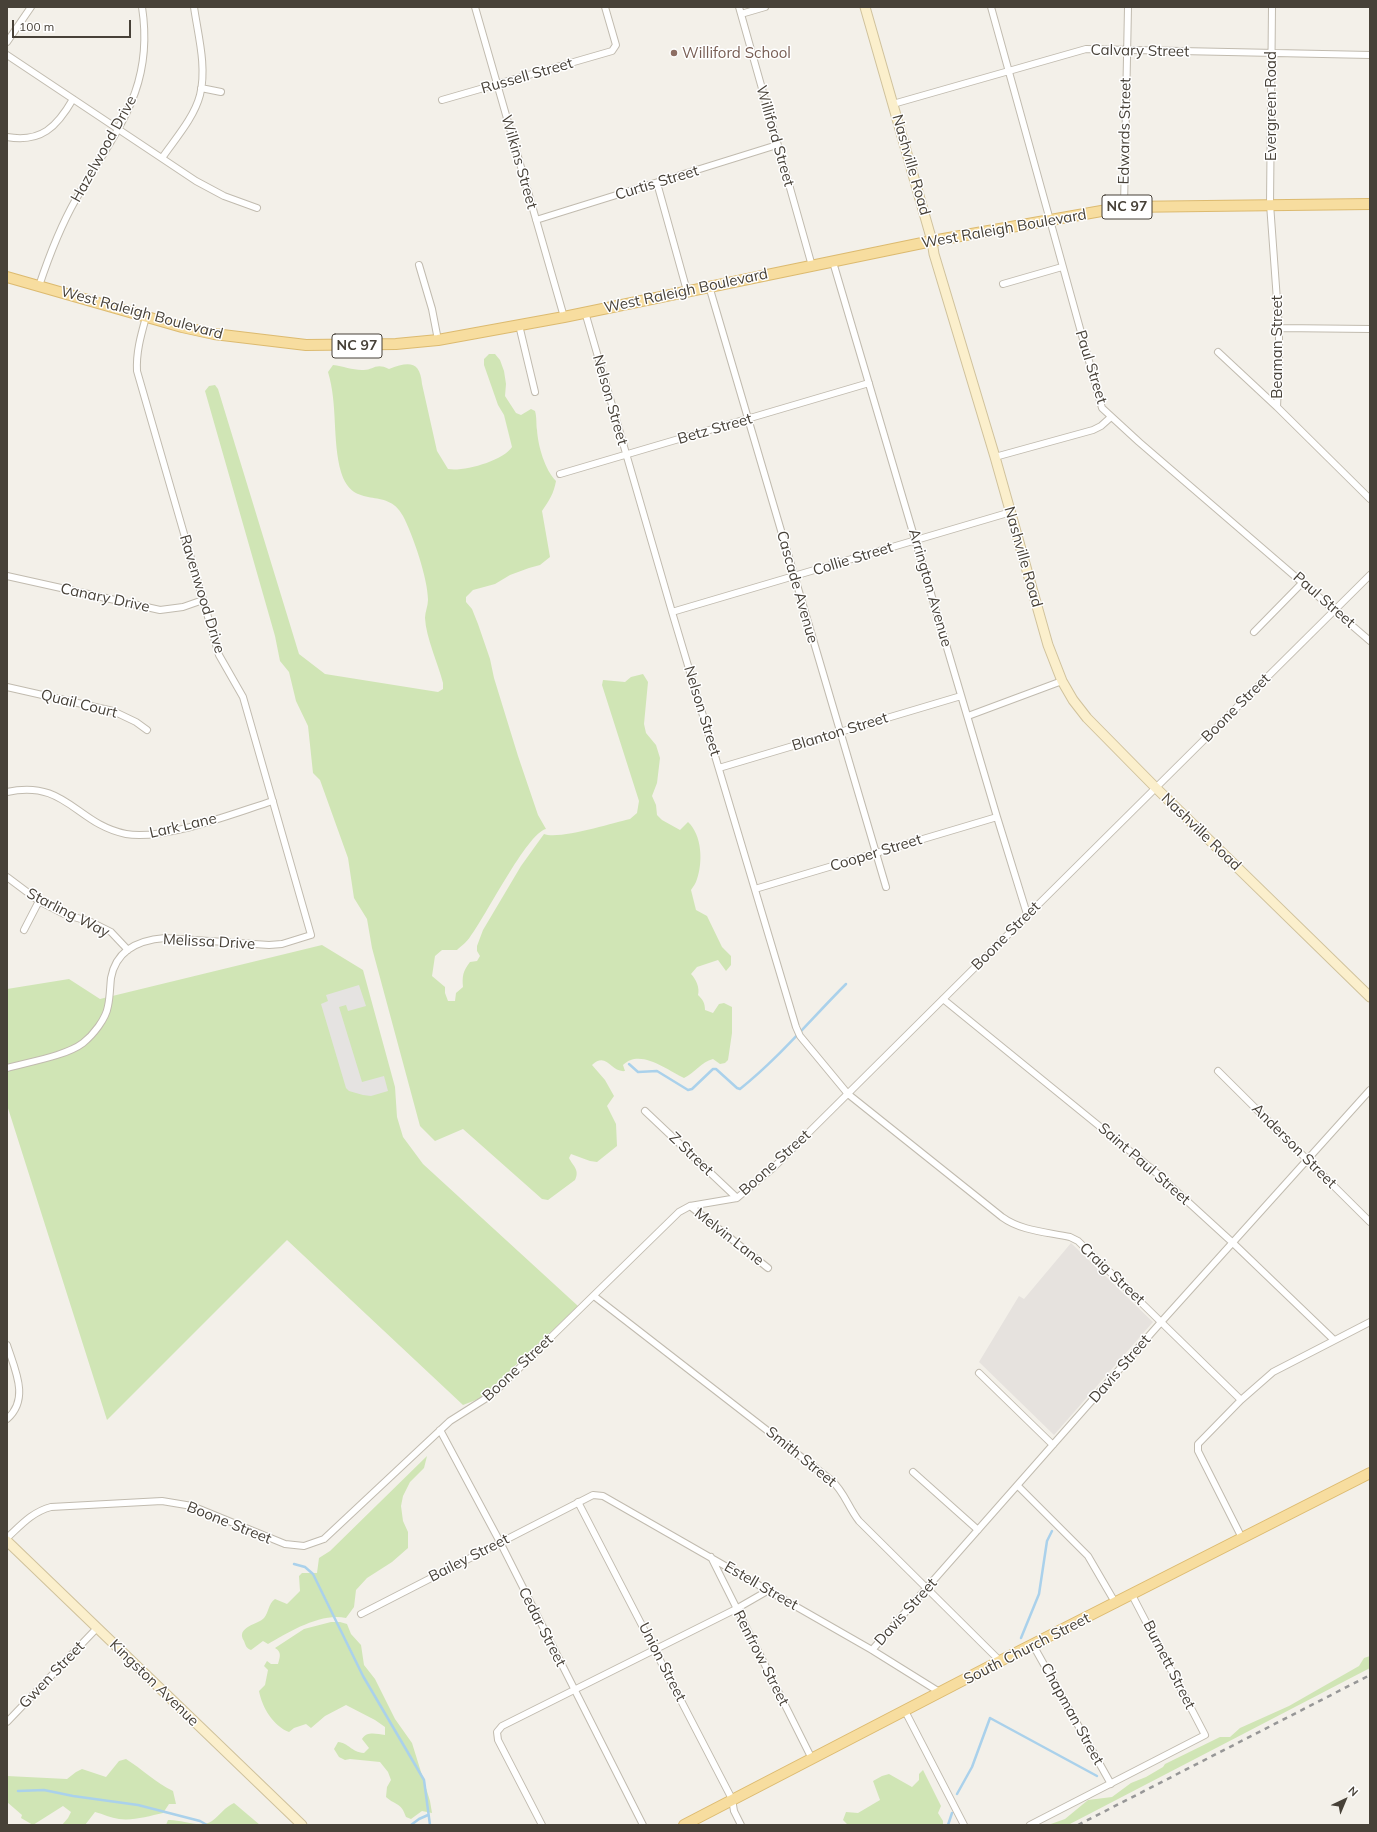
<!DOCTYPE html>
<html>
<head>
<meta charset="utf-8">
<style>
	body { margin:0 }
	#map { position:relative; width:1377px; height:1832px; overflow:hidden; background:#f3f0e9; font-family:Mulish,sans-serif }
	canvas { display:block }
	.frame { position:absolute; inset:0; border:8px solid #474138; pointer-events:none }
	.north { position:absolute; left:1325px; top:1780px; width:40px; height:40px; -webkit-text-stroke:3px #fff; paint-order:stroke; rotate:44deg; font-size:11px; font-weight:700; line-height:16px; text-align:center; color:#474138 }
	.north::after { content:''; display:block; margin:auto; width:14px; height:18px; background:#474138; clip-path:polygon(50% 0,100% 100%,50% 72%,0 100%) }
	.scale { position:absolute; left:12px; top:20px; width:119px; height:18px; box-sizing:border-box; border:2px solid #474138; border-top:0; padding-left:5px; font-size:12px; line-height:14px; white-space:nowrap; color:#474138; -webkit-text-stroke:3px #fff; paint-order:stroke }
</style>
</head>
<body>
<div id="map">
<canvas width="1377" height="1832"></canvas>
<div class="frame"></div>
<div class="north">N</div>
<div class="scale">100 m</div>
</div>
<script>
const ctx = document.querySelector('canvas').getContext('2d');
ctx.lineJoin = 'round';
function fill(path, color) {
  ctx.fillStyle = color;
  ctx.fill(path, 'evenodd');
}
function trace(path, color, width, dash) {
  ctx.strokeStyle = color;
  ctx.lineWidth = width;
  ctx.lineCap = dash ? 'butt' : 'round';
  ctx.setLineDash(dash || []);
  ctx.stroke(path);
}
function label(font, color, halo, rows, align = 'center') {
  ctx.font = font + ' Mulish,sans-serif';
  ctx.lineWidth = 3;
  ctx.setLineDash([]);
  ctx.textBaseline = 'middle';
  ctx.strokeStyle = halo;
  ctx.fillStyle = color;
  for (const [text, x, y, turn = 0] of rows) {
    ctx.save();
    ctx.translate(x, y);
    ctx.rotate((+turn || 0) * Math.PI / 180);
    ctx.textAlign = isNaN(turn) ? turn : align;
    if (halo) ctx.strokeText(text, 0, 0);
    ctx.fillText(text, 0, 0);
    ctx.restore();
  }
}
const industrial = new Path2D(`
	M1071,1243l82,79 -99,113 -75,-73 40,-66 5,3z`);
const green = new Path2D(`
	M489,354h6l5,6 4,11 2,13 -1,12 11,17 5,2 10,-6 4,2c2,7 1,13 2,19 1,16 8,40 19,51 -2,12 -7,20 -14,30l8,46 -10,8 -11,3 -19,7 -15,9 -22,6 -7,7v5l6,7 6,15 12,35 4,19 24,78 20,59 8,14c-19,4 -61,89 -76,108 -3,5 -9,9 -13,13h-15l-7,6 -3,20 13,11v6l3,8h7l1,-8 7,-6c-1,-11 0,-16 7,-25l7,-1 3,-5 -3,-5v-5l6,-16 38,-64 23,-32c15,6 68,-11 86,-15l7,-6 2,-12 -37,-116 1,-5 22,2 6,-5 12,-3 5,8 -4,42 2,9 10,12 4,13 -3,25 -5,13 4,9 1,10 5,5 18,10 8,-8c14,13 15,40 9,57 -1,4 -4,8 -6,11l5,20 11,6 15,31 9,9v9l-5,6 -8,-11 -21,7 -6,7c5,5 9,14 7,21 5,5 7,8 7,15l8,3 6,-9 5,-1 8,4v26l-4,27 -3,3 -5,1 -7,-5c-12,3 -18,14 -29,19 -17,-8 -44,-30 -61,-13l2,6c-14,2 -18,-20 -33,-6l13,15 9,16 -7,10 9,18 1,22 -20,16 -7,-1 -19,-7 -2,4c4,8 11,12 6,22l-27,20 -6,-1 -79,-70 -28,12 -15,-15 -48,-178 -5,-29 -13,-21 -6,-40 -28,-78 -7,-7 -5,-47 -12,-25 -7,-29 -9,-11 -5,-25 -70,-245 4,-5 6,-1 3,4 81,265 26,20 113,18 5,-3v-6c-5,-20 -17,-45 -18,-65 0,-6 3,-12 3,-18 0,-21 -15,-65 -25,-84 -16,-31 -50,-4 -62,-44 -9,-32 -3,-67 -13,-100l5,-7c10,1 19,5 29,5 11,1 13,-8 27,-1 19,-7 31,-9 33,15l15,67 11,18c15,3 55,-8 64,-22l-8,-32 -6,-10 -14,-40v-6z
	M322,945l41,25 32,117 2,30 6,20 20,27 155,142 -97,92 -18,7 -176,-165 -180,180 -100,-315v-116l62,-10 31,20z
	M427,1456l-3,12 -14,14 -7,14 -2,10 2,15 5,11v16l-16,14 -25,16 -11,12 -2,17 -8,11c-24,-6 -58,14 -78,26l-5,-3 -12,9c-5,-2 -5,-4 -7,-9 -9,-14 15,-17 20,-23 5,-6 4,-14 11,-19l12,5 13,-13 -1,-15 3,-3h15l2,-15 11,-7z
	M331,1622h9l7,2 4,10 10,11 3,20 11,14 20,40 17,24 18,58 2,12 -10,-2 -11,8 -5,-2c-5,-15 -10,-11 -20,-20l1,-10 4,-7 -3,-8 -8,-10 -30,-3 -5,1 -6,-3 -5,-8 4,-7c11,1 13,10 26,11l5,-5 -7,-9c5,-8 14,-5 23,-4v-8l-10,-7 -29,-15 -21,11 -14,12 -5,-4 -12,4 -5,4c-16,-6 -27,-25 -30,-41l6,-6 3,-15 -4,-4 3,-5 4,3h7c2,-7 4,-12 -3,-16l29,-19z
	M1370,1656v12l-302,157h-20l17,-6 23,-19 24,-3 19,-14 15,-6 17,-10 2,-3 55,-27h10l10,-9 49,-22 70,-40 5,-8z
	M126,1759c16,10 30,24 47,32l3,13h-7l-6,9c-14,3 -30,8 -44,6 -8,-1 -16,-5 -24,-7l-10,13h-23l6,-7 3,-6 -8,-6 -30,19 -12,-7 1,-3 -15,-13v-26l60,3 9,-7 6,-3 24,8 13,-16z
	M923,1770l18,36 -3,7 5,8v4h-95l-5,-5 3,-8 12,1 22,-13 -7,-19 9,-5 7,-2 23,13 7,-7v-6z
	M234,1803l26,22h-94l2,-5c13,-1 32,9 44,1 8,-6 13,-14 22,-18z`);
const parking = new Path2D(`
	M359,985l7,21 -18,5 -2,-6 -7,2 23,75 22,-6 4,15 -17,5 -8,-1 -14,-4 -3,-3 -25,-84 7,-3 -2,-6z`);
const stream = new Path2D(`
	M629,1064l9,8 19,-1 31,19 4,-1 21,-20h3l21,19 3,1c39,-31 71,-70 106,-105
	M294,1564l11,3 8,7 50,102 61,104 6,45
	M1021,1638l18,-44 8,-53 5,-10
	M18,1791l26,-1 29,6 65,9 62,16 7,4
	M957,1794l15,-27 18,-49 107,58
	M411,1825l8,-6 9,-4
	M948,1825l4,-12`);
const street = new Path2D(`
	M475,7l89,310
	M739,7l73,259
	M991,7l111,401 37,34 231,199
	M1272,7l-2,197 9,124v36l-2,43 93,92
	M741,14l24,-7
	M7,42l24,-35
	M7,55l189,126 28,15 33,12
	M201,88l20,4
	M442,100l170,-49 4,-6 -11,-38
	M893,104l193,-55 284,6
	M7,137c34,6 50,-10 66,-38
	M162,158c13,-19 32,-40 38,-63 7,-28 -2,-60 -6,-88
	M657,183l30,108
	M1124,207l4,-200
	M536,220l241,-75
	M833,262l164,555 30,97
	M419,265l13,44 6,31
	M1003,284l59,-17
	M39,286c10,-30 21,-59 37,-87 38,-67 79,-108 66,-192
	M709,286l177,601
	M585,312l87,300 124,415 4,9 48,58 154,123c19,14 45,15 68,20l8,4 163,159
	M519,325l16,67
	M1279,328l91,1
	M1218,352l59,55
	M995,457l98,-27 8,-4 10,-9
	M560,474l309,-91
	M7,576l153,34 23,-3 20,-7
	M672,612l339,-100
	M1254,632l49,-50
	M7,687l106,24 23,11 11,8
	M968,716l94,-35
	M719,768l242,-72
	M7,792c59,-13 69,32 119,42 38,7 108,-21 147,-33
	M7,877l32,24 25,13 27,8 20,10 17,18
	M755,889l242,-72
	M24,930l15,-29
	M943,999l209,170 81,74 101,97
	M7,1068c21,-6 59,-12 76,-25 10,-8 23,-24 25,-37 2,-9 2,-19 3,-28 5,-28 28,-38 54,-40l104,7 13,-1 29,-9 -68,-238 -24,-42 -82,-284c-1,-19 4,-36 9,-54
	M1218,1071l152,151
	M645,1111l92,87
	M690,1206l78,62
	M594,1296l237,184c13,11 17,27 28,41l141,140
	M7,1345c8,25 23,54 0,74
	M979,1373l74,72
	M440,1430l60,112 143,283
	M913,1472l65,58
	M1018,1486l70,70 28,48
	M578,1502l154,297 2,12 7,14
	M7,1538c14,-13 25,-26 44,-31l111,-6 30,5 93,38 19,2 20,-7 126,-118 38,-24 15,-13 176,-172 11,-6 47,-8 36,-30 597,-593
	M1242,1538l-44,-87v-7l43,-44 32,-28 97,-50
	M711,1557l101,202
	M361,1614l232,-119 10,1 269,154 69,43
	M1033,1645l78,139
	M872,1650l290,-329 208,-231
	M905,1711l59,114
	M7,1722l90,-94
	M542,1825l-44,-85 -1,-8 5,-6 234,-117 33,-19
	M1030,1825l175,-90 -73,-140`);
const secondary = new Path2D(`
	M865,7l67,234 2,13 61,203 53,188 14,36 11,19 14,18 69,70 214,209
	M7,1541l295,284`);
const primary = new Path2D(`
	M7,277l175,50 32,7 92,11 90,-1 42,-4 126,-23 368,-76 192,-34 246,-3
	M684,1825l316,-164 370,-188`);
const rail = new Path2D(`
	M1078,1825l292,-150`);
const markers = [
	[674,53,4,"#8d6e63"]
];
const shields = [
	[1127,207,50],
	[357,346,50]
];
const shieldNames = [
	["NC 97",1127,207],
	["NC 97",357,346]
];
const streetNames = [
	["Calvary Street",1140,51,1],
	["Russell Street",527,76,-16],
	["Evergreen Road",1271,106,-90],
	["Edwards Street",1125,131,-89],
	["Williford Street",775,136,74],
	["Hazelwood Drive",104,149,-61],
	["Wilkins Street",519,162,74],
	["Nashville Road",911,165,74],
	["Curtis Street",657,183,-17],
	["West Raleigh Boulevard",1004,229,-10],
	["West Raleigh Boulevard",686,291,-12],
	["West Raleigh Boulevard",142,313,15],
	["Beaman Street",1277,347,-90],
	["Paul Street",1091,367,73],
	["Nelson Street",610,400,74],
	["Betz Street",715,429,-16],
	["Nashville Road",1023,557,74],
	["Collie Street",853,559,-17],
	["Cascade Avenue",797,587,74],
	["Arrington Avenue",930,588,74],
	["Ravenwood Drive",202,594,73],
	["Canary Drive",105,598,12],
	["Paul Street",1324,600,41],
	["Quail Court",79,704,14],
	["Boone Street",1236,708,-45],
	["Nelson Street",702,711,73],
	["Blanton Street",840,732,-17],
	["Lark Lane",183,826,-13],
	["Nashville Road",1201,832,44],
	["Cooper Street",876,853,-17],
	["Starling Way",68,913,27],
	["Boone Street",1006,936,-45],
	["Melissa Drive",209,942,3],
	["Anderson Street",1294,1146,45],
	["Z Street",691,1154,44],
	["Boone Street",775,1163,-42],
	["Saint Paul Street",1144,1164,41],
	["Melvin Lane",729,1237,38],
	["Craig Street",1112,1274,43],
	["Boone Street",518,1368,-43],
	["Davis Street",1120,1369,-49],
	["Smith Street",801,1457,39],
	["Boone Street",229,1523,22],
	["Bailey Street",469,1558,-27],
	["Estell Street",761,1586,30],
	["Davis Street",906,1612,-48],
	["Cedar Street",542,1627,63],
	["South Church Street",1027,1649,-27],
	["Renfrow Street",761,1658,63],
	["Union Street",662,1662,63],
	["Burnett Street",1169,1665,63],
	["Gwen Street",52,1675,-46],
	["Kingston Avenue",154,1683,44],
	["Chapman Street",1072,1714,61]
];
const educationNames = [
	["Williford School",682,53]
];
fill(industrial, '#e6e2de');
fill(green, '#d0e5b5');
fill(parking, '#e5e3e1');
trace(stream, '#aad1eb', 2.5);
trace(street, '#c1bbaf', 8);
trace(secondary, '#d0c29c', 11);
trace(primary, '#dcba6f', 12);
trace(street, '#fff', 6);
trace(secondary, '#fbefcc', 9);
trace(primary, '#f7dd9f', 10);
trace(rail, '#979797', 2.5, [5, 5]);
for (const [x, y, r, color] of markers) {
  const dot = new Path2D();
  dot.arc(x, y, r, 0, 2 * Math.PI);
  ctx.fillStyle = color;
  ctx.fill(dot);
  trace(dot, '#fff', 1.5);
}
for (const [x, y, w] of shields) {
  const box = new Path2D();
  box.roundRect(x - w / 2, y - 12, w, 24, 3);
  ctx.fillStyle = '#fff';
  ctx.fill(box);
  trace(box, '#474138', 1);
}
label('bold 14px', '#474138', null, shieldNames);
label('15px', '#474138', '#fff', streetNames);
label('15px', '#785e54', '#fff', educationNames, 'left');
</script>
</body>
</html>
